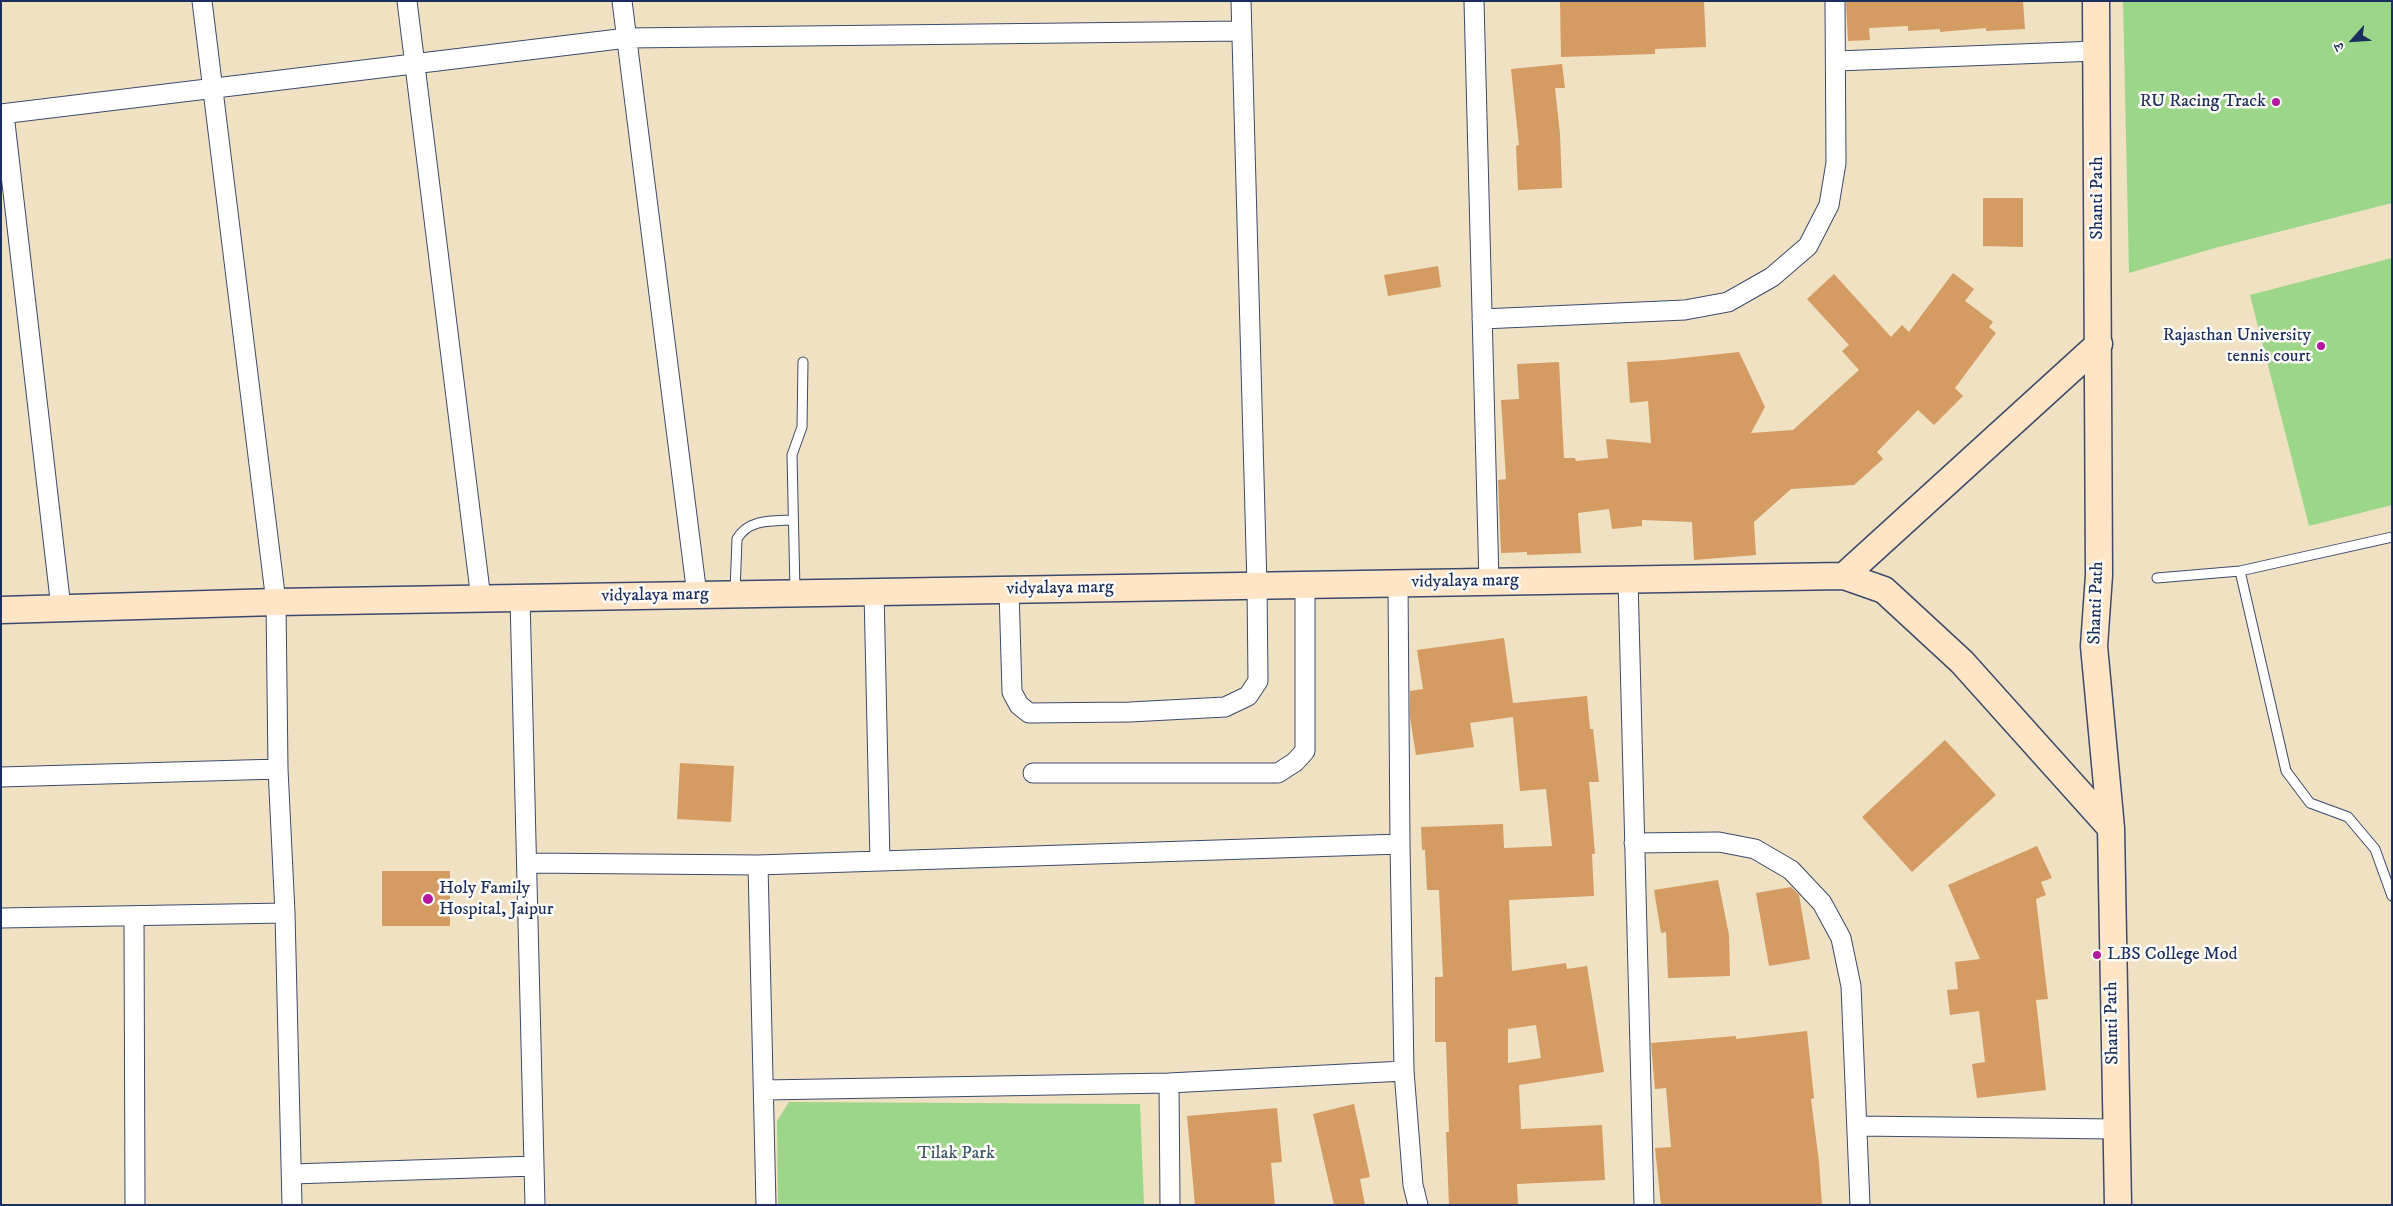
<!DOCTYPE html>
<html>
<head>
<meta charset="utf-8">
<style>
	body { margin:0 }
	#map { position:relative; width:2393px; height:1206px; overflow:hidden; background:#f0e1c3; font-family:"IM FELL DW Pica","Noto Serif Devanagari",serif }
	canvas { display:block }
	.frame { position:absolute; inset:0; border:2px solid #1b2f5e; pointer-events:none }
	.north { position:absolute; left:2328px; top:15px; width:50px; height:50px; -webkit-text-stroke:4px #fdfcf7; paint-order:stroke; rotate:244deg; font-size:14px; font-weight:700; line-height:20px; text-align:center; color:#1b2f5e }
	.north::after { content:''; display:block; margin:auto; width:18px; height:22px; background:#1b2f5e; clip-path:polygon(50% 0,100% 100%,50% 72%,0 100%) }
</style>
</head>
<body>
<div id="map">
<canvas width="2393" height="1206"></canvas>
<div class="frame"></div>
<div class="north">उ</div>
</div>
<script>
const ctx = document.querySelector('canvas').getContext('2d');
ctx.lineJoin = 'round';
function fill(path, color) {
  ctx.fillStyle = color;
  ctx.fill(path, 'evenodd');
}
function trace(path, color, width, dash) {
  ctx.strokeStyle = color;
  ctx.lineWidth = width;
  ctx.lineCap = dash ? 'butt' : 'round';
  ctx.setLineDash(dash || []);
  ctx.stroke(path);
}
function label(font, color, halo, rows, align = 'center') {
  ctx.font = font + ' "IM FELL DW Pica",serif';
  ctx.lineWidth = 5;
  ctx.setLineDash([]);
  ctx.textBaseline = 'middle';
  ctx.strokeStyle = halo;
  ctx.fillStyle = color;
  for (const [text, x, y, turn = 0] of rows) {
    ctx.save();
    ctx.translate(x, y);
    ctx.rotate((+turn || 0) * Math.PI / 180);
    ctx.textAlign = isNaN(turn) ? turn : align;
    if (halo) ctx.strokeText(text, 0, 0);
    ctx.fillText(text, 0, 0);
    ctx.restore();
  }
}
const green = new Path2D(`
	M2123,1h269v202l-177,45 -86,25z
	M2392,258v247l-83,21 -59,-231z
	M789,1102l351,2 4,101h-366l-1,-84z`);
const building = new Path2D(`
	M1560,1h144l2,46 -51,2v5l-94,3z
	M1846,1h177l2,28 -39,2v-3l-46,4v-3l-32,2v-5l-39,2 1,12 -22,1z
	M1562,64l3,24h-10l5,46 2,54 -44,2 -2,-44 3,-1 -8,-76z
	M1983,198h40v49l-40,-1z
	M1438,266l3,21 -53,9 -4,-21z
	M1953,273l21,16 -9,12 28,21 -4,5 7,6 -41,55 8,8 -29,29 -16,-15 -41,42 6,7 -29,26 -63,4 -37,33 2,33 -62,5 -2,-38 -50,-2v6l-30,3 -3,-20 -31,4 3,40 -54,2v-3l-26,1 -3,-73 8,-1 -5,-79 18,-1 -2,-35 42,-2 5,96h11l1,3 32,-3 -2,-19 45,4 -3,-42 -18,2 -3,-41 37,-2 75,-8 26,55 -14,26 42,-3 66,-60 -17,-19 7,-6 -42,-46 27,-25 57,63 11,-12 7,7z
	M1504,638l9,65 74,-7 3,33h3l6,53h-10l6,72h-3l2,42 -85,4 3,71 54,-8 1,6 20,-3 17,106 -85,13 2,44 81,-4 3,55 -88,4 1,21h-69l-3,-73h3l-3,-90h-11v-65h8l-4,-87h-12l-2,-40h-3l-1,-23 82,-3 1,24 48,-2 -6,-57 -26,2 -7,-74 -43,6 4,24 -58,8 -6,-38v-26l13,-2 -6,-39zM1536,1025l5,33 -33,5v-34z
	M1945,740l51,55 -84,77 -50,-55z
	M680,763l54,3 -3,56 -54,-3z
	M2037,846l15,32 -11,4 5,13 -10,4 12,100 -12,1 10,90 -69,8 -5,-34 13,-2 -6,-51 -29,4 -3,-25 11,-1 -3,-27 25,-3 -32,-74z
	M382,871h68v55h-68z
	M1718,880l11,55 1,41 -62,2 -2,-46 -5,1 -7,-43z
	M1791,887l8,8 11,64 -41,7 -13,-73z
	M1807,1031l7,67 -3,1 8,63 3,43h-161l-6,-57 16,-1 -5,-59 -11,1 -4,-46 85,-7v3z
	M1354,1104l16,73 -10,2 5,26h-31l-21,-91z
	M1277,1108l5,54 -11,1 4,42h-80l-8,-89z`);
const lane = new Path2D(`
	M2240,571l152,-34
	M2157,578l83,-7 46,200 24,32 38,14 27,32 17,47
	M795,591l-3,-136 10,-28 1,-65
	M735,592l2,-53c11,-20 35,-18 55,-19`);
const street = new Path2D(`
	M202,1l74,601 2,167 7,144 7,292
	M407,1l74,598
	M622,1l75,594
	M1474,1l15,581
	M1837,61l260,-10
	M1,114l626,-76 615,-7
	M4,114l57,494
	M1482,319l203,-9 43,-8 44,-25 36,-31 21,-41 7,-42 -1,-162
	M1628,579l16,626
	M1398,583l2,261 4,227 9,114 5,20
	M1009,590l3,102 7,13 10,8 101,-1 95,-5 23,-11 10,-15 -1,-95 -16,-585
	M874,592l6,269
	M520,598l15,607
	M1033,773h245l17,-11 10,-11v-166
	M1,777l277,-8
	M1634,843l85,-1 36,7 36,21 31,33 19,35 10,48 9,219
	M527,863l231,2 642,-21
	M758,865l8,340
	M134,916l1,289
	M1,918l284,-5
	M1169,1083l1,122
	M764,1090l405,-7 235,-12
	M1857,1126l258,3
	M292,1174l242,-8`);
const secondary = new Path2D(`
	M2096,1l3,574 -5,71 17,182 7,377
	M1844,576l255,-232
	M1,610l275,-8 1568,-26 40,14 78,72 149,166`);
const markers = [
	[2276,102,5,"#b5179e"],
	[2321,346,5,"#b5179e"],
	[428,899,6,"#b5179e"],
	[2097,955,5,"#b5179e"]
];
const poiNames = [
	["RU Racing Track",2266,102],
	["Rajasthan University",2311,336],
	["tennis court",2311,357],
	["Holy Family",439,889,"left"],
	["Hospital, Jaipur",439,910,"left"],
	["LBS College Mod",2107,955,"left"]
];
const streetNames = [
	["Shanti Path",2098,198,-90],
	["vidyalaya marg",1465,582,-1],
	["vidyalaya marg",1060,589,-1],
	["vidyalaya marg",655,596,-1],
	["Shanti Path",2097,603,-88],
	["Shanti Path",2113,1023,-91]
];
const parkNames = [
	["Tilak Park",956,1154]
];
fill(green, '#9cd689');
fill(building, '#d49b62');
trace(lane, '#3b4a6d', 11);
trace(street, '#3b4a6d', 21);
trace(secondary, '#3b4a6d', 29);
trace(lane, '#fff', 9);
trace(street, '#fff', 19);
trace(secondary, '#ffe4c6', 26);
for (const [x, y, r, color] of markers) {
  const dot = new Path2D();
  dot.arc(x, y, r, 0, 2 * Math.PI);
  ctx.fillStyle = color;
  ctx.fill(dot);
  trace(dot, '#fdfcf7', 2);
}
label('18px', '#1b2f5e', '#fdfcf7', poiNames, 'right');
label('18px', '#1b2f5e', '#fdfcf7', streetNames);
label('18px', '#3b5969', '#fdfcf7', parkNames);
</script>
</body>
</html>
